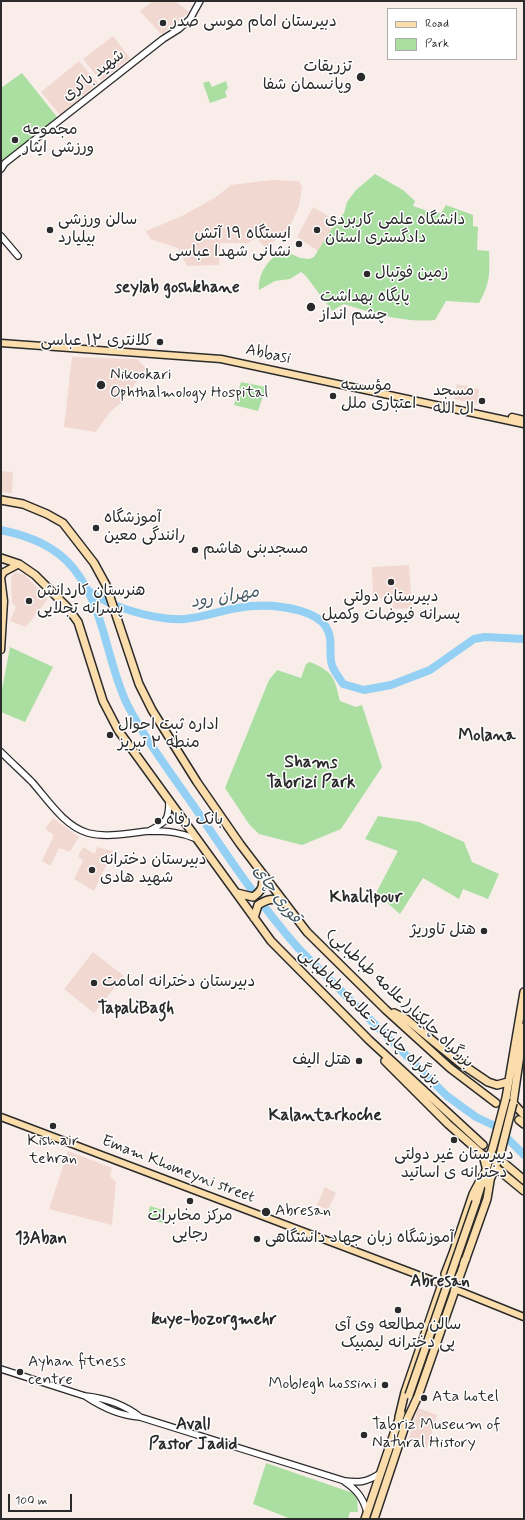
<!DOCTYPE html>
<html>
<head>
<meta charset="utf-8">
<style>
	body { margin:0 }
	#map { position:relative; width:525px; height:1520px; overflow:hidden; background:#f9edea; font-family:Mynerve,sans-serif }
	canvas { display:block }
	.frame { position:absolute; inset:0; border:2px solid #2b2b2b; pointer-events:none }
	.legend { position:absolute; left:387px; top:8px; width:130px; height:52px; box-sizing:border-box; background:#fff; border:1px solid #aaa; margin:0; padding:5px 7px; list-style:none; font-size:12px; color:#2b2b2b }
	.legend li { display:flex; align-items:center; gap:8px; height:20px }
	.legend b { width:20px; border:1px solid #aaa }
	.scale { position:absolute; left:8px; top:1494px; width:64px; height:18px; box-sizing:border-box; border:2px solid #2b2b2b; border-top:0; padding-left:5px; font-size:12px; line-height:14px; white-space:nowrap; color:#2b2b2b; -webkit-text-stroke:3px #fff; paint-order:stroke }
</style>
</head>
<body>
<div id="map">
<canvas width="525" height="1520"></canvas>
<div class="frame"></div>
<ul class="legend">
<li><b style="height:5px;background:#fbddab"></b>Road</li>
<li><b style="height:11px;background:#aadfa1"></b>Park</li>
</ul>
<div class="scale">100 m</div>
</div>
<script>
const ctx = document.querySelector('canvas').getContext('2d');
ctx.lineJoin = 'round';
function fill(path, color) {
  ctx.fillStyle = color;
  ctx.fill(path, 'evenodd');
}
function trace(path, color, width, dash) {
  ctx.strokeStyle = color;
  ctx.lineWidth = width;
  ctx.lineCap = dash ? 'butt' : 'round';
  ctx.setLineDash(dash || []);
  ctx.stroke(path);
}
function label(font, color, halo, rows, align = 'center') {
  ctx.font = font + ' Mynerve,"Playpen Sans Arabic",sans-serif';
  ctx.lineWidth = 3;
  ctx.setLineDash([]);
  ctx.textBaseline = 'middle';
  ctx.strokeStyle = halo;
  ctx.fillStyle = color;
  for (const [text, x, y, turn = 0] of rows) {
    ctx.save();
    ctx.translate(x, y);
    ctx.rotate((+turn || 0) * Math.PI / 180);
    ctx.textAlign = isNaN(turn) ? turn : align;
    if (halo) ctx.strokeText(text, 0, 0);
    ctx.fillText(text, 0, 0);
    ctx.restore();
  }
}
const built = new Path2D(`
	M153,1h22l14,11 -26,22 -3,-1 -20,-22z
	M113,36l17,22 -29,23 -18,-22z
	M79,61l19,22 -38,32 -19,-23z
	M272,180l27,1 3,6 -3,19 -7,16 -8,11 -18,15 -10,-10 -8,5h-28l-1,22 -32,1 -9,-18 -28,-9 -4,-8 34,-14 36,-20 15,-12z
	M313,207l25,15 -20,29 -21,-14z
	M72,357l65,2 9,9 -24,34 -13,11 -13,19 -32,-5z
	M457,384l22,5 -2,15 -23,-5z
	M1,471l12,1 -1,21 -11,-1z
	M409,565l3,43 -19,1 -1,-11h-19l-1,-31z
	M15,572l10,3 23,24 -22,28 -16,-6 6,-14 -4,-4 -1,-26z
	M53,818l26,19 -9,15 -11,-4 -9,18 -8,-5 12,-26 -9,-6z
	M83,847l12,7 2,-7 16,4 -19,40 -20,-12 9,-18 -5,-5z
	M93,952l31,24 -30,37 -30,-24z
	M68,1151l44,17 -2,8 6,6 -4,43 -63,-16z
	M325,1187l11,6 -8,17 -11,-5z
	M418,1408l19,7 -10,33 -19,-7z`);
const green = new Path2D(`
	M22,73l35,44 -56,46v-75z
	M209,81l3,6 14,-6 2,7 -3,4 2,5 -17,6 -7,-20z
	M375,174l28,16 12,11 -2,5 18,6 10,1 5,-8 27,10v11l5,1 -1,23 12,1c1,22 1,33 -10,52l-33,-2 -11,19c-32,3 -62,-7 -91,-16l-12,7 -26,-35 -5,-4 -11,7 -15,2 -16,9c-1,-18 10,-31 24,-40l17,8 9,1 5,-2 14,-23 16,-21 3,-11 9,-12z
	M241,382l25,5 -8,24 -24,-6z
	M10,647l43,20 -28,55 -24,-10v-17z
	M310,662c24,10 24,15 30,39l16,6 6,-2 20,62 -41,62 -39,16 -43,-11 -10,-10 -24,-36 44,-108 8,-10 24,8 5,-14z
	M378,816l41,6 45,20 8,20 27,12 -11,25 -25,-10 -4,10 -36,-21 -23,36 -24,-21 22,-42 -33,-12z
	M150,1206l16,5 -3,12 -16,-4z
	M266,1463l87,30 4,6 1,13h-8l-2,7h-57l-38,-15z`);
const river = new Path2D(`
	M1,530c28,6 55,16 73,39 31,39 32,91 53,135 18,35 43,68 66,101 33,49 67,100 106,144l148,147 29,21 19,9 29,29
	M89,591c20,16 69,30 95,28 18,-1 35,-8 53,-11 22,-4 43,-3 64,3 9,3 20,7 25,16 8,12 2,26 6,38 2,7 8,13 11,19l21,6 27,-5 39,-15 44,-31 11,-2 39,2`);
const trunkTunnel = new Path2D(`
	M496,1103l23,17
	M483,1145l20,17`);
const secondary = new Path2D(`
	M1,169l4,-6 158,-124 16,-10 11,-10 10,-18
	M1,236l17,20
	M1,752c10,10 21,20 31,30 16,18 32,44 56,51 19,5 42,0 61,-2
	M169,801c0,20 -3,21 -20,30 18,0 31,1 48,8
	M1,1369l84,27c19,2 40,9 55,21
	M85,1396c15,10 36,20 55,21l205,64c14,2 22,1 34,-7
	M345,1482c12,8 18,16 22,30`);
const primary = new Path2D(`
	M1,343l220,16 303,65
	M512,417l12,3
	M1,650l3,-49 -3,-24 3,-5 15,-8
	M1,1117l441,167 82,33`);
const trunk = new Path2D(`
	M1,500l22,4 24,10 16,9 31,40 12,22 33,99 13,26 45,72 43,62 67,88 79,78 64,58 46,35
	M1,558l18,6 16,11 32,32 11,15 25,79 15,29 153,211 98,99 114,105
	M237,893l16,4c9,-6 10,-10 10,-21
	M254,918l4,-13c8,-5 13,-7 23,-5
	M394,1013l12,6 54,44 28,19 9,3 11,-3
	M524,1027l-11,76 11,12
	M385,1061l63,63 35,31 3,12
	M506,1098l18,-106
	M519,1120l5,4
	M504,1163l20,17
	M495,1167l29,24
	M488,1185l12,-30
	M476,1202l17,-55
	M453,1253l-8,21 14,4 28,-79 3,-18
	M466,1259l-3,3 -10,-4v-5l20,-59 9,-17
	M399,1417l6,-25 37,-108
	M407,1420l11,-24 37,-106
	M365,1519l36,-106
	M374,1519l34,-102`);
const trunkBridge = new Path2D(`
	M493,1147l13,-49
	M500,1155l13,-52
	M409,1395l67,-193`);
const markers = [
	[163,23,4,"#2b2b2b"],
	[361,77,5,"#2b2b2b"],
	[15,140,4,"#2b2b2b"],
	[50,230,4,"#2b2b2b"],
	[317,230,4,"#2b2b2b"],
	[299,244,4,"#2b2b2b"],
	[367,274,4,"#2b2b2b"],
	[311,307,5,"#2b2b2b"],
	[160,342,4,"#2b2b2b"],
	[101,385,5,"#2b2b2b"],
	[333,396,4,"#2b2b2b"],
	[482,401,4,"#2b2b2b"],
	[96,528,4,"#2b2b2b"],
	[195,550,4,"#2b2b2b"],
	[391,582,4,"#2b2b2b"],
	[29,601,4,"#2b2b2b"],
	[110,735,4,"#2b2b2b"],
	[158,821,4,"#2b2b2b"],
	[92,870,4,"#2b2b2b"],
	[484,931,4,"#2b2b2b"],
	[94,983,4,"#2b2b2b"],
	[359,1061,4,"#2b2b2b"],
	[53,1126,4,"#2b2b2b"],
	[454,1140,4,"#2b2b2b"],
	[190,1201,4,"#2b2b2b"],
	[266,1212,5,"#2b2b2b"],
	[257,1239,4,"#2b2b2b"],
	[398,1310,4,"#2b2b2b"],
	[20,1372,4,"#2b2b2b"],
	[385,1385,4,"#2b2b2b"],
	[424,1398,4,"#2b2b2b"],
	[364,1435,4,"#2b2b2b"]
];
const poiNames = [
	["دبیرستان امام موسی صدر",171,23],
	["تزریقات",352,68,"right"],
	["وپانسمان شفا",352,86,"right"],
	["مجموعه",23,131],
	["ورزشی ایثار",23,149],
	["سالن ورزشی",58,221],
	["بیلیارد",58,239],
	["دانشگاه علمی کاربردی",325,221],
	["دادگستری استان",325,239],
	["ایستگاه ۱۹ آتش",291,235,"right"],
	["نشانی شهدا عباسی",291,253,"right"],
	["زمین فوتبال",375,274],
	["پایگاه بهداشت",320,298],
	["چشم انداز",320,316],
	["کلانتری ۱۲ عباسی",152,342,"right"],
	["Nikookari",110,376],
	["Ophthalmology Hospital",110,394],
	["مؤسسه",341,387],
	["اعتباری ملل",341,405],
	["مسجد",474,392,"right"],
	["ال الله",474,410,"right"],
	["آموزشگاه",104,519],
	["رانندگی معین",104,537],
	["مسجدبنی هاشم",203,550],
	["هنرستان کاردانش",37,592],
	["پسرانه تجلایی",37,610],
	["دبیرستان دولتی",391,598,"center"],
	["پسرانه فیوضات وکمیل",391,616,"center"],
	["اداره ثبت احوال",118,726],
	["منطه ۲ تبریز",118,744],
	["بانک رفاه",166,821],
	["دبیرستان دخترانه",100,861],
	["شهید هادی",100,879],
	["هتل تاوریژ",476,931,"right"],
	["دبیرستان دخترانه امامت",102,983],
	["هتل الیف",351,1061,"right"],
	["Kish air",53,1142,"center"],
	["tehran",53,1160,"center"],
	["دبیرستان غیر دولتی",454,1156,"center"],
	["دخترانه ی اساتید",454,1174,"center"],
	["Abresan",275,1212],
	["مرکز مخابرات",190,1217,"center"],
	["رجایی",190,1235,"center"],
	["آموزشگاه زبان جهاد دانشگاهی",265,1239],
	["سالن مطالعه وی آی",398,1326,"center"],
	["پی دخترانه لیمبیک",398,1344,"center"],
	["Ayhan fitness",28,1363],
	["centre",28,1381],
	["Moblegh hossini",377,1385,"right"],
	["Ata hotel",432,1398],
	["Tabriz Museum of",372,1426],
	["Natural History",372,1444]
];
const streetNames = [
	["شهید باکری",94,76,-38],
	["Abbasi",268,355,12],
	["بزرگراه چایکنار(علامه طباطبایی)",399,999,43],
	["بزرگراه چایکنار-علامه طباطبایی",369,1018,44],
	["Emam Khomeyni street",178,1170,21]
];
const neighbourhoodNames = [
	["seylab goshkhane",177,288],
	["Molana",487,736],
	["Shams",311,763],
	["Tabrizi Park",311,783],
	["Khalilpour",366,898],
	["TapaliBagh",136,1009],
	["Kalantarkoche",325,1116],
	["13Aban",41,1239],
	["Abresan",440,1282],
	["kuye-bozorgmehr",214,1320],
	["Avall",193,1425],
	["Pastor Jadid",193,1445]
];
const waterNames = [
	["مهران رود",225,598,-9],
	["قوری چای",276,895,53]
];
fill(built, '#f1d8d1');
fill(green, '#aadfa1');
trace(river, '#93d0f4', 8);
trace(trunkTunnel, '#d0c6c4', 7, [7, 3.5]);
trace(secondary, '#2b2b2b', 8);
trace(primary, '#2b2b2b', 9);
trace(trunk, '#2b2b2b', 10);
trace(secondary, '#fff', 5.5);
trace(primary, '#fbddab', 6);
trace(trunk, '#fbddab', 7);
trace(trunkBridge, '#2b2b2b', 10, []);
trace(trunkBridge, '#fbddab', 7);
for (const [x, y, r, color] of markers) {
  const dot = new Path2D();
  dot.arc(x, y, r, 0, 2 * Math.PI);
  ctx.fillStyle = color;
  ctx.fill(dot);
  trace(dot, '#fff', 1.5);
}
label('16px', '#2b2b2b', '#fff', poiNames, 'left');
label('16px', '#2b2b2b', '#fff', streetNames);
label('bold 17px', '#2b2b2b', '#fff', neighbourhoodNames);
label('italic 17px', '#4a5d67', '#fff', waterNames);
</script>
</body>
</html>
